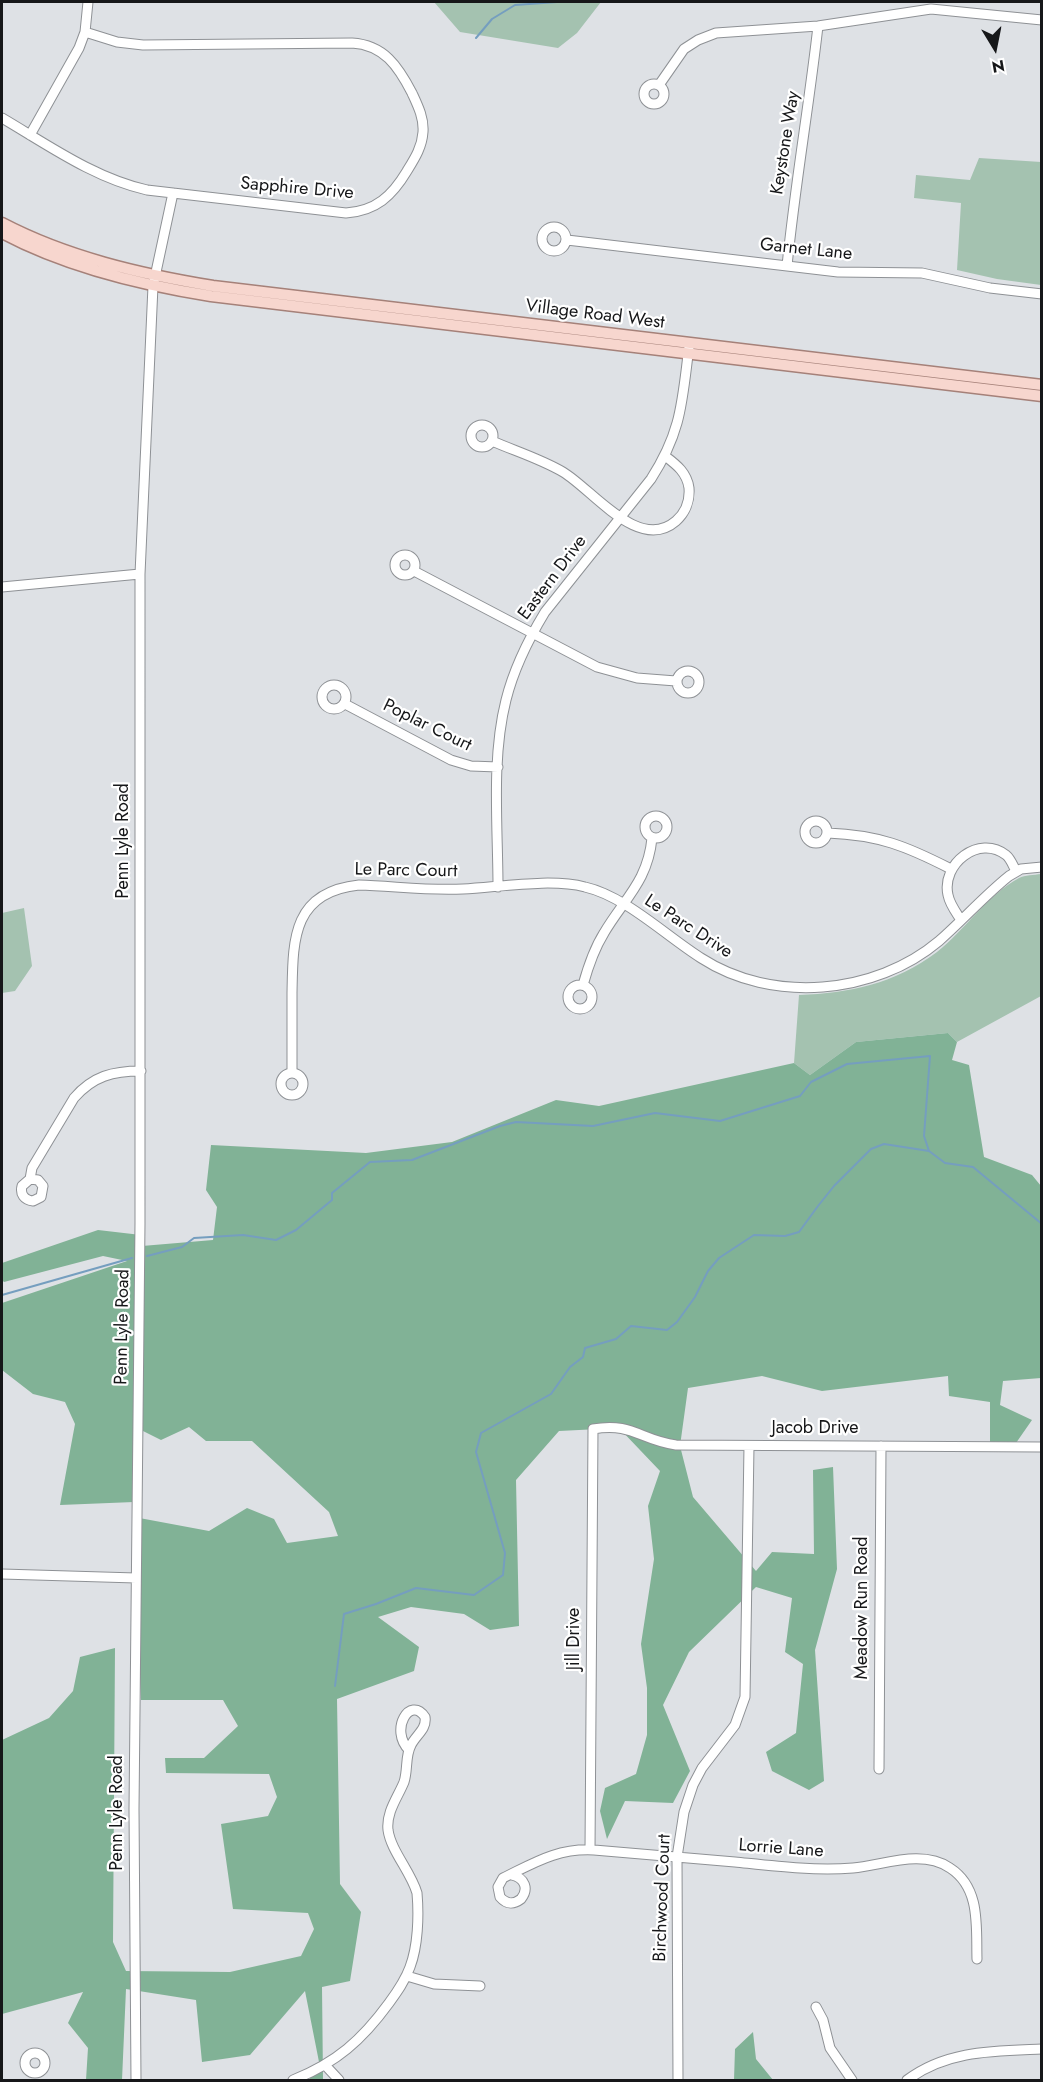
<!DOCTYPE html>
<html>
<head>
<meta charset="utf-8">
<style>
	body { margin:0 }
	#map { position:relative; width:1043px; height:2082px; overflow:hidden; background:#dee1e5; font-family:Jost,sans-serif }
	canvas { display:block }
	.frame { position:absolute; inset:0; border:3px solid #161719; pointer-events:none }
	.north { position:absolute; left:965px; top:18px; width:60px; height:60px; -webkit-text-stroke:4px #fff; paint-order:stroke; rotate:170deg; font-size:16px; font-weight:700; line-height:24px; text-align:center; color:#161719 }
	.north::after { content:''; display:block; margin:auto; width:21px; height:27px; background:#161719; clip-path:polygon(50% 0,100% 100%,50% 72%,0 100%) }
</style>
</head>
<body>
<div id="map">
<canvas width="1043" height="2082"></canvas>
<div class="frame"></div>
<div class="north">N</div>
</div>
<script>
const ctx = document.querySelector('canvas').getContext('2d');
ctx.lineJoin = 'round';
function fill(path, color) {
  ctx.fillStyle = color;
  ctx.fill(path, 'evenodd');
}
function trace(path, color, width, dash) {
  ctx.strokeStyle = color;
  ctx.lineWidth = width;
  ctx.lineCap = dash ? 'butt' : 'round';
  ctx.setLineDash(dash || []);
  ctx.stroke(path);
}
function label(font, color, halo, rows, align = 'center') {
  ctx.font = font + ' Jost,sans-serif';
  ctx.lineWidth = 4.5;
  ctx.setLineDash([]);
  ctx.textBaseline = 'middle';
  ctx.strokeStyle = halo;
  ctx.fillStyle = color;
  for (const [text, x, y, turn = 0] of rows) {
    ctx.save();
    ctx.translate(x, y);
    ctx.rotate((+turn || 0) * Math.PI / 180);
    ctx.textAlign = isNaN(turn) ? turn : align;
    if (halo) ctx.strokeText(text, 0, 0);
    ctx.fillText(text, 0, 0);
    ctx.restore();
  }
}
const green = new Path2D(`
	M434,2h167l-24,31 -19,15 -98,-16z
	M979,158l62,4v123l-44,-6 -40,-9 4,-67 -47,-5 2,-23 54,5z
	M1041,874v122l-84,46 -9,-9 -92,9 -46,33 -16,-12 5,-68c51,-2 95,-11 138,-43 28,-22 50,-57 82,-74 6,-3 15,-3 22,-4z
	M24,908l8,58 -17,25 -13,2v-80z`);
const forest = new Path2D(`
	M948,1033l9,9 -5,18 17,5 15,92 48,18 9,11v192l-38,3 -3,24 32,15 -16,23 -26,3v-44l-41,-6 -1,-20 -126,15 -60,-15 -74,12 -8,58 13,51 63,74 16,-19 42,2 -1,-84 20,-3 4,102 -22,81 9,131 -15,9 -37,-19 -6,-19 30,-19 7,-69 -18,-12 7,-54 -36,-11 -67,65 -26,53 27,66 -17,32 -48,-2 -18,38 -7,-28 5,-23 31,-14 11,-39v-47l-6,-44 13,-85 -6,-53 12,-35 -41,-43 -60,3 -43,49 3,146 -29,4 -26,-16 -53,-7 -33,10 41,30 -5,24 -77,28 3,185 21,28 -11,69 -28,6 1,93h-13v-8l10,-5 -15,-76 -55,64 -48,7 -6,-62 -70,-11 -4,91h-36l2,-32 -20,-25 15,-31 -81,22v-274l47,-22 24,-27 7,-34 35,-9 -2,294 13,29 104,1 71,-16 13,-27 -6,-16 -75,-4 -12,-85 47,-8 9,-19 -8,-23 -103,-1 -1,-15h39l34,-32 -15,-26h-82l-7,-183 75,14 38,-23 27,11 13,24 51,-7 -9,-24 -77,-71h-46l-17,-14 -28,13 -24,-12 -3,74 -74,3 15,-81 -10,-22 -32,-8 -31,-24v-67l125,-42 -24,-5 -99,26 -2,-2v-17l96,-33 43,5 1,11 71,-6 4,-33 -11,-17 5,-45 155,8 86,-11 104,-42 43,6 195,-43 16,12 46,-33z
	M753,2032l3,27 17,21h-39l1,-31z`);
const stream = new Path2D(`
	M476,38l16,-19 23,-14 42,-3
	M147,1256l35,-9 12,-9 49,-3 33,5 20,-10 36,-30v-7l38,-31 42,-2 88,-34 16,-4 77,4 62,-13 65,8 80,-25 11,-14 36,-18 83,-8 -6,80 5,15
	M2,1295l130,-37
	M335,1686l9,-72 32,-10 40,-16 58,7 29,-20 2,-22 -29,-101 5,-19 70,-39 19,-27 13,-10 2,-9 31,-9 15,-13 36,4 10,-8 18,-25 13,-26 11,-13 35,-23 31,1 14,-4 19,-26 16,-20 37,-37 13,-5 45,7 16,12 28,4 69,57`);
const minor = new Path2D(`
	M644 94a10 10 0 1 1 20 0a10 10 0 1 1-20 0Z
	M659,85l25,-36 14,-9 18,-7 102,-7 113,-17 111,11
	M2,118c46,27 92,60 145,72l199,23c30,-2 46,-17 61,-42 8,-13 15,-24 16,-39 1,-14 -5,-26 -11,-39 -14,-27 -28,-48 -60,-50l-209,2 -26,-3 -32,-10
	M30,135l49,-87 6,-16 3,-30
	M542 239a12 12 0 1 1 24 0a12 12 0 1 1-24 0Z
	M567,240l271,32 84,1 68,15 52,6
	M787,266c8,-81 22,-160 31,-240
	M471 436a11 11 0 1 1 22 0a11 11 0 1 1-22 0Z
	M492,441c23,10 49,18 71,31 30,18 76,81 113,49 9,-8 14,-20 13,-33 -2,-15 -12,-23 -24,-32
	M395 565a10 10 0 1 1 20 0a10 10 0 1 1-20 0Z
	M414,571l183,96 40,11 39,3
	M2,587l138,-13
	M677 682a11 11 0 1 1 22 0a11 11 0 1 1-22 0Z
	M322 697a12 12 0 1 1 24 0a12 12 0 1 1-24 0Z
	M345,704l106,56 20,6 27,1
	M645 827a11 11 0 1 1 22 0a11 11 0 1 1-22 0Z
	M805 832a11 11 0 1 1 22 0a11 11 0 1 1-22 0Z
	M828,833c51,2 78,13 123,36
	M498,887c0,-60 -7,-128 8,-187 8,-32 22,-60 39,-88l106,-133c31,-48 31,-78 38,-132
	M961,920c-5,-8 -11,-15 -13,-25 -7,-31 31,-61 58,-40 5,4 7,11 10,16
	M583,985c5,-18 11,-36 21,-52 20,-34 44,-52 48,-95
	M568 997a12 12 0 1 1 24 0a12 12 0 1 1-24 0Z
	M281 1084a11 11 0 1 1 22 0a11 11 0 1 1-22 0Z
	M292,1073c0,-27 0,-53 0,-80 1,-53 0,-101 67,-108 34,1 70,6 104,4 37,-2 88,-11 122,-2 40,9 81,49 116,71 71,46 174,37 238,-17 24,-21 45,-45 70,-65l12,-7 21,-2
	M30,1179l8,1 5,6 -2,11 -8,4c-9,-1 -13,-7 -11,-15l8,-7 2,-11 42,-70c19,-22 39,-27 67,-27
	M2,1574l134,4
	M879,1769l2,-323
	M590,1850l3,-421c39,-7 47,11 83,16l366,2
	M512,1875c13,3 17,14 9,24 -8,6 -15,5 -21,-2l-2,-10 5,-9c31,-15 54,-30 91,-28 47,4 94,8 141,12 39,4 78,9 118,6 31,-3 69,-19 97,0 31,20 26,59 27,91
	M407,1976l27,8 46,2
	M816,2007l7,13 7,28 22,32
	M25 2063a10 10 0 1 1 20 0a10 10 0 1 1-20 0Z
	M325,2065l14,15
	M136,2080l-2,-271 6,-586v-649l13,-288 20,-93
	M293,2080c43,-17 69,-40 96,-77 8,-11 16,-22 21,-36 8,-21 9,-51 7,-74 -6,-21 -26,-42 -29,-63 -2,-18 10,-33 16,-48 4,-12 1,-26 7,-37 5,-10 16,-16 14,-28 -15,-22 -36,13 -16,33
	M678,2080l-1,-223 7,-45 9,-27 9,-17 33,-43 10,-28 4,-251
	M907,2080c40,-30 87,-29 135,-31`);
const major = new Path2D(`
	M2,223c65,34 138,51 211,63l829,99
	M2,233c64,34 138,52 209,63l831,100`);
const streetNames = [
	["Keystone Way",786,143,-81],
	["Sapphire Drive",297,189,5],
	["Garnet Lane",806,250,6],
	["Village Road West",595,315,7],
	["Eastern Drive",553,578,-53],
	["Poplar Court",427,726,26],
	["Penn Lyle Road",124,841,-90],
	["Le Parc Court",406,871,1],
	["Le Parc Drive",688,927,33],
	["Penn Lyle Road",123,1327,-89],
	["Jacob Drive",815,1429],
	["Meadow Run Road",863,1608,-90],
	["Jill Drive",575,1639,-90],
	["Penn Lyle Road",118,1813,-90],
	["Lorrie Lane",781,1849,4],
	["Birchwood Court",663,1898,-88]
];
fill(green, '#a4c2b0');
fill(forest, '#81b296');
trace(stream, '#759ebf', 2);
trace(minor, '#8e9195', 11);
trace(major, '#a58179', 13);
trace(minor, '#fff', 9);
trace(major, '#f7d6ce', 10);
label('18px', '#161719', '#fff', streetNames);
</script>
</body>
</html>
